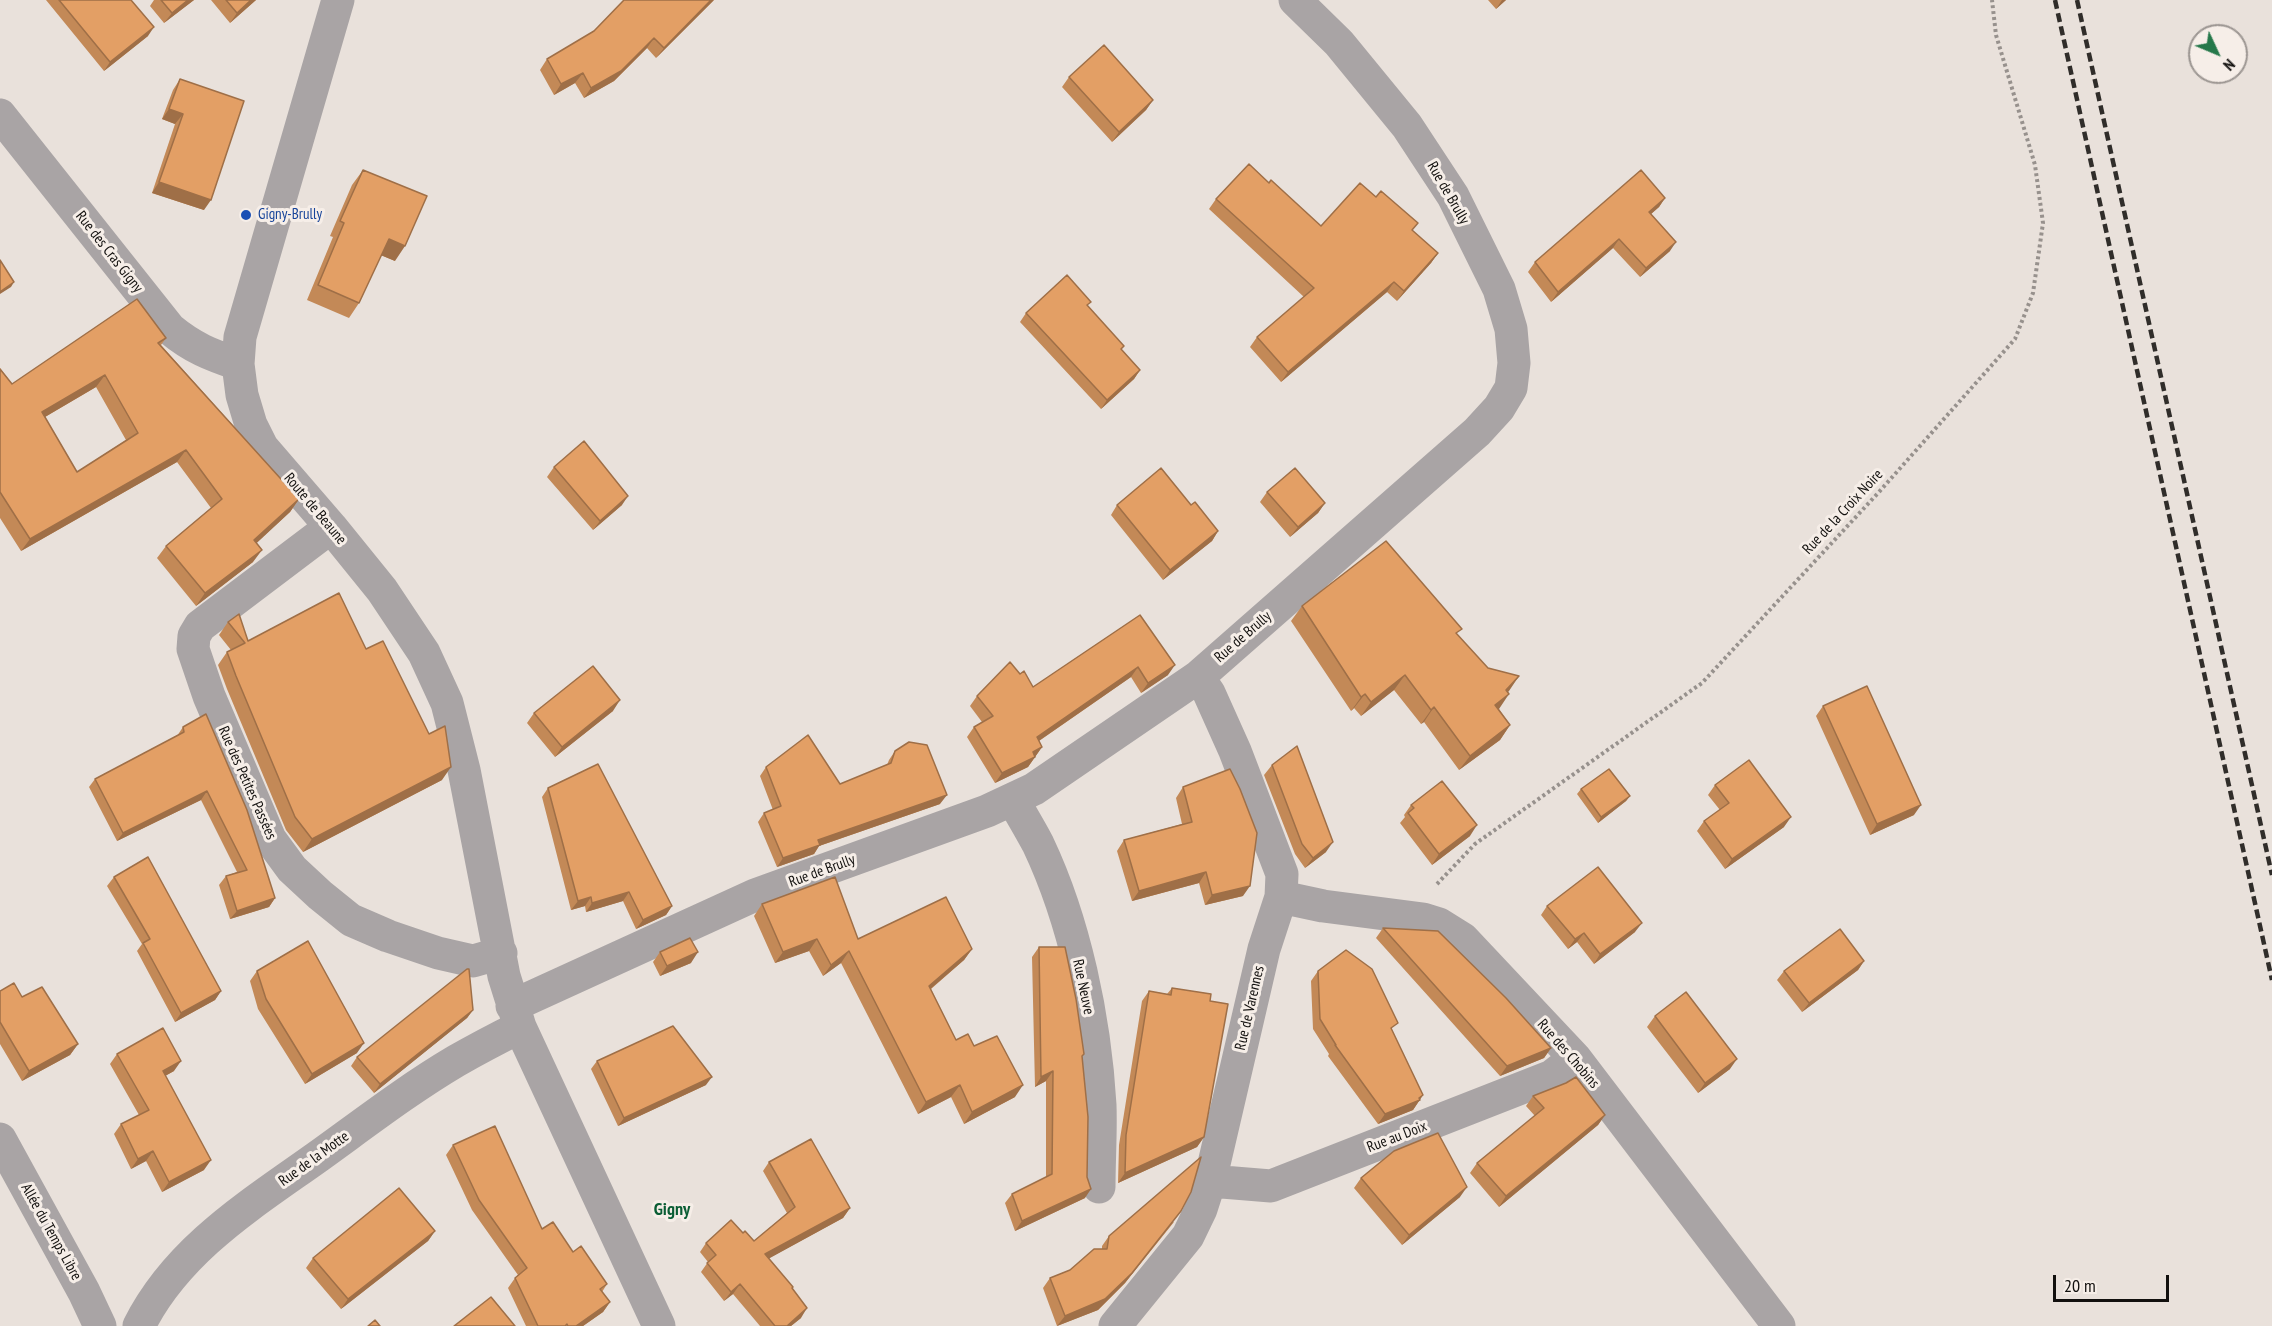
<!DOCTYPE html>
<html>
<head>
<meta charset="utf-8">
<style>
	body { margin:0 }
	#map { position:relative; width:2272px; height:1326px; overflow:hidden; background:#e9e1db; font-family:"PT Sans Narrow",sans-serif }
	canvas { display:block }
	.north { position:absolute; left:2188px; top:24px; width:60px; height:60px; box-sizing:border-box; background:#f6eee8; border:2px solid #9b9591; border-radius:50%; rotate:134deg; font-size:16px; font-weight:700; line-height:24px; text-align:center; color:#12100e }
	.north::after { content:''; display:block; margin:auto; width:21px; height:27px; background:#25784a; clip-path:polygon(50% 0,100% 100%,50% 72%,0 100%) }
	.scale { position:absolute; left:2053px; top:1275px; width:116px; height:27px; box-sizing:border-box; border:3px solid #12100e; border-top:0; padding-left:8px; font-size:18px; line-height:21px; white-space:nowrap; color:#12100e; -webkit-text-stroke:4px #f6eee8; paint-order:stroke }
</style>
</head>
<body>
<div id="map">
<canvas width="2272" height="1326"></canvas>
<div class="north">N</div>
<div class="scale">20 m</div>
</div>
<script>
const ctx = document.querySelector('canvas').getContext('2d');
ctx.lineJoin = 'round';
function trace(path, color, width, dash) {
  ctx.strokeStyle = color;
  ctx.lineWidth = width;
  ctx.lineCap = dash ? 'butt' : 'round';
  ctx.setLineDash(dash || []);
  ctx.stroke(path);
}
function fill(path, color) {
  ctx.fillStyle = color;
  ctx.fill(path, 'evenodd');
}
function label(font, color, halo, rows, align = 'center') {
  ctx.font = font + ' "PT Sans Narrow",sans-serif';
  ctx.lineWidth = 6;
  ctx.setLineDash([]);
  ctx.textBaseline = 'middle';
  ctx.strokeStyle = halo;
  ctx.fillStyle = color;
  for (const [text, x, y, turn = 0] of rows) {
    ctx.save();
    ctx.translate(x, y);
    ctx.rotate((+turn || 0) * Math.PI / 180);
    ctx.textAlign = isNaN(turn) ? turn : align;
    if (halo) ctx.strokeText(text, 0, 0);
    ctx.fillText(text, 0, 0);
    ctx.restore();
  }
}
const path = new Path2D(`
	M1437,884l38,-40 227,-161 177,-191 136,-153 18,-46 10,-70 -8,-58 -39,-130 -4,-35`);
const minor = new Path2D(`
	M338,0l-98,337 -2,27 4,31 9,30 11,22 69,80 51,63 42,63 23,50 17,67 40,206 16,51 139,299
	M0,115l170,214c23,19 41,26 68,35
	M331,527l-131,99 -6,10 -1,13 16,47 61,143 22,30 28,26 31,25 37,16 50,17 35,8 28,-8
	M1013,800c8,14 17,29 25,44 37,78 57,175 62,261 1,27 -1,55 -1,82
	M1281,897l42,9 100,13 16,5 24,15 112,119 204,268
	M512,1006l243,-111 232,-84 47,-22 164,-112 279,-245 22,-24 12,-20 3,-25 -3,-34 -12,-40 -46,-93 -46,-70 -68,-83 -44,-43
	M0,1139l84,153 16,34
	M1210,1181l61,5 281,-110 23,-18
	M139,1326c38,-76 111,-121 177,-168 46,-33 91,-68 140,-97 21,-12 42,-23 64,-34
	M1115,1326l73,-90 13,-27 9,-28 54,-232 17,-52 1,-23 -47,-123 -26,-58 -11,-16`);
const rail = new Path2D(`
	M2055,0l217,980
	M2077,0l195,875`);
const wall = new Path2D(`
	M46,0h85l17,36 -44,35z
	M154,0h40l-30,23 -14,-17z
	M211,0h45l-26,23z
	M714,0l-58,58 -9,-10 -33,33 -30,17 -9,-15 -21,12 -14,-25 7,-11z
	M1488,0h18l-10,9z
	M1069,77l84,23 -7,10 -34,32 -50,-55z
	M180,79l24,131 -52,-17 23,-69 -13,-5 11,-29z
	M363,170l32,91 -14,-6 -22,48 -10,15 -42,-18 26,-63 -3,-1 22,-51z
	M1665,198l-6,9 -8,7 19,37 -30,26 -27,-29 -62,54 -23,-30 7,-10z
	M1216,199l105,27 92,5 25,22 -7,10 -34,38 -10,-9 -106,90 -31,-35 7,-10 47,-40 -95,-88z
	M1088,306l33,43 19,21 -6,9 -33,30 -81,-87 6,-9z
	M166,338l-5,7 138,154 -9,13 -34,31 -3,19 -57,44 -39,-48 9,-12 45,-38 -34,-46 -156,89 -21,-33v-150l12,16zM96,387l30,53 -49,32 -32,-55z
	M554,467l68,38 -29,25 -46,-53z
	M1267,492l58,11 -7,10 -28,24 -30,-35z
	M1117,505h74l27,26 -6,10 -49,39 -52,-65z
	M1302,606l156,29 41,74 11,16 -10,15 -41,30 -35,-48 -3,2 -27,-34 -33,26 -7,-8 -3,3 -60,-90z
	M1140,615l28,60 -27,18 -10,-16 -92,64 3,6 -14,20 -33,16 -28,-46 7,-10 8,-5 -12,-16 7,-10 56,-9z
	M228,622l20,19 118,8 76,131 -139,72 -17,-22 -59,-141 -9,-24 9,-13 4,-2 -12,-15z
	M1823,706l91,109 -44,20 -54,-119z
	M613,711l-58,46 -28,-34 7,-10z
	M183,727l92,171 -6,9 -39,12 -11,-34 7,-9 11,-4 -36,-72 -84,41 -28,-54 6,-8 82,-43z
	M895,751l45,53 -121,42 -5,8 -37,13 -19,-45 6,-9 9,-3 -13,-34 6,-9 74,17 47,-19 2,-5z
	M1272,765l54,87 -21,16 -10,-14 -31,-79z
	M1715,785l69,42 -59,42 -28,-38 7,-10 16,-11 -12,-15z
	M1183,787l60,109 -38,9 -6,-22 -67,18 -15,-50 7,-11 58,-16 -6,-26z
	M548,788l124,118 -6,9 -30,14 -13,-28 -37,11 -1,-6 -14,4 -29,-113z
	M1581,789l49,7 -4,5 -28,22 -21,-29z
	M1411,805l59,31 -38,29 -32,-42 5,-6 -1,-2z
	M114,877l107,114 -6,9 -40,22 -38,-71 5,-7 -35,-58z
	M762,904l96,35 114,10 -8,11 -33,29 25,51 18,6 41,51 -51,27 -13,-27 -33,17 -77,-151 -18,13 -14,-25 -34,12 -21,-47z
	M1547,906l88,26 -41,32 -17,-22 -9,7 -27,-34z
	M1383,928l168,120 -7,10 -44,18 -124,-138z
	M1039,947l43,110 3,141 -70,33 -10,-28 7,-9 34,-17v-96l-11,6 -3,-130z
	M660,952l31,11 -31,13 -7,-14z
	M1864,961l-6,9 -56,42 -25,-32 7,-9z
	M257,971l100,82 -52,31 -47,-75 -8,-28z
	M1318,971l74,59 31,65 -10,15 -35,14 -50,-68 1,-2 -16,-25 -2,-48z
	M1172,988l38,13 -6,136 -7,10 -79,36 1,-38 23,-144 7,-10 18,3z
	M0,991l22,6 56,47 -8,11 -48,26 -22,-37z
	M473,1010l-6,8 -93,75 -23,-27 6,-9z
	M1655,1016l75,53 -32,24 -51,-66z
	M117,1054l57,17 -9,5 39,94 -42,22 -16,-31 -15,8 -17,-35 7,-10 18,-9 -29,-51z
	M597,1061l109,24 -88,41 -27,-57z
	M1533,1096l72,19 -7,10 -99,82 -29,-34 7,-10 58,-47 -9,-10z
	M453,1145l89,84 31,23 34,32 -5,8 8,10 -7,10 -20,14h-57l-18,-38 7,-10 3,-3 -46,-65 -26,-55z
	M769,1162l81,46 -7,10 -74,40 23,31 9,29 -10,8h-31l-27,-32 -9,7 -23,-29 7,-10 -8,-10 6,-9 37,-10 11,8 33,-28 -24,-42z
	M1361,1178l99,19 -58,48 -48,-57z
	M1174,1222l-49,61 -27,27 -41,16 -14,-38 7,-10 20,-8 32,-21v-3l7,-10z
	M435,1231l-7,10 -87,68 -35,-41 7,-10z`);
const shadedWall = new Path2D(`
	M188,0h6l-30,23 8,-10z
	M251,0h5l-26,23 7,-10z
	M711,0h3l-58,58 8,-10z
	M1502,0h4l-10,9z
	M154,27l-6,9 -44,35 6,-9z
	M654,38l-7,10 -33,33 -30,17 7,-10z
	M583,73l-8,10 -21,12 7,-11z
	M1153,100l-7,10 -34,32 7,-10z
	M169,109l14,5 -8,10 -13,-5z
	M159,182l52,18 -7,10 -52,-17z
	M1665,198l-6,9 -16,14 6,-9z
	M389,239l16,7 -10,15 -17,-7z
	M1619,239l-6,9 -62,54 7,-10z
	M1676,242l-6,9 -30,26 6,-9z
	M1438,253l-7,10 -34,38 7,-10z
	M14,282l-3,5 -11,7v-2z
	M1394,282l-7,10 -106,90 7,-10z
	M1140,370l-6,9 -33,30 6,-9z
	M105,375l-9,12 -63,37 9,-12z
	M186,450l-9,12 -156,89 9,-12z
	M628,496l-6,9 -29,25 7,-9z
	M299,499l-9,13 -44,41 8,-13z
	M1325,503l-7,10 -28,24 8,-10z
	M1218,531l-6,10 -49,39 7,-10z
	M262,550l-9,12 -57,44 9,-13z
	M1175,665l-7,10 -27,18 7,-10z
	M1138,667l-7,10 -101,70 7,-10z
	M1405,675l-11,15 -33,26 10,-14z
	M1519,676l-10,15 -13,13 13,-10 -10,15 -14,10 21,-29z
	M1365,694l-11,14 -3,3 10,-14z
	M620,700l-7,11 -58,46 7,-10z
	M1434,707l-10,15 -3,2 10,-14z
	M1510,725l-10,15 -41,30 11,-14z
	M1042,747l-14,20 -33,16 7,-10 31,-21z
	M451,767l-9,13 -139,72 9,-13z
	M207,791l-6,9 -84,41 6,-8z
	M947,795l-7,9 -121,42 -5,8 -37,13 6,-9 35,-18z
	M1630,796l-4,5 -28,22 3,-6z
	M1921,805l-7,10 -44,20 7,-11z
	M1791,817l-7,10 -59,42 7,-10z
	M1477,825l-7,11 -38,29 7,-11z
	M1333,842l-7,10 -21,16 8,-10z
	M1206,872l-7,11 -67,18 7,-10z
	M1250,886l-7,10 -38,9 7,-10z
	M629,892l-6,9 -37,11 6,-9z
	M591,897l-6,9 -14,4 7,-9z
	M275,898l-6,9 -39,12 7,-8z
	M672,906l-6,9 -30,14 7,-9z
	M1642,923l-7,9 -41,32 6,-10z
	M1584,933l-7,9 -9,7 7,-10z
	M817,939l-8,12 -34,12 8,-11z
	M972,949l-8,11 -43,37 8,-11z
	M849,951l-8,12 -18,13 8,-11z
	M698,952l-7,11 -31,13 7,-10z
	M1864,961l-6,9 -56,42 7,-9z
	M221,991l-6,9 -40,22 6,-9z
	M473,1010l-6,8 -93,75 6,-9z
	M364,1043l-7,10 -52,31 7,-10z
	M78,1044l-8,11 -48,26 7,-10z
	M1551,1048l-7,10 -44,18 7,-10z
	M1737,1059l-7,10 -32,24 7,-10z
	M181,1061l-7,10 -18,10 7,-10z
	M1053,1071l-7,10 -11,6 6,-10z
	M712,1077l-6,8 -88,41 6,-8z
	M960,1085l-9,12 -33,17 8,-12z
	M1023,1085l-8,12 -51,27 8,-12z
	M1423,1095l-10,15 -35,14 7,-10z
	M1605,1115l-7,10 -99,82 7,-11z
	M1204,1137l-7,10 -79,36 7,-10z
	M153,1151l-7,10 -15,8 7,-10z
	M211,1160l-7,10 -42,22 7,-10z
	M1467,1187l-7,10 -58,48 7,-10z
	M1091,1189l-6,9 -70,33 7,-10z
	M850,1208l-7,10 -84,46 6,-10z
	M1181,1211l-56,72 -27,27 -41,16 8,-10z
	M435,1231l-7,10 -87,68 7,-10z
	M740,1284l-7,10 -9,7 7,-9z
	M610,1302l-7,10 -20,14h-7z
	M807,1308l-6,10 -10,8h-4z`);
const building = new Path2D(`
	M59,0h72l23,27 -44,35z
	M161,0h27l-16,13z
	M226,0h25l-14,13z
	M624,0h87l-47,48 -10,-10 -33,33 -30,17 -8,-15 -22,11 -14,-25 47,-28z
	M1104,45l49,55 -34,32 -50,-55z
	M180,79l64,22 -33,99 -52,-18 24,-68 -14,-5z
	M1249,164l20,19 2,-3 50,46 39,-43 16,14 5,-6 37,32 -6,7 26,23 -34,38 -10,-9 -106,90 -31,-35 57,-49 -98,-89z
	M363,170l64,26 -22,50 -16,-7 -30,64 -41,-18 26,-62 -4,-2z
	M1641,170l24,28 -16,14 27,30 -30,26 -27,-29 -61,53 -23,-30z
	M0,260l14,22 -14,10z
	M1067,275l24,27 -4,3 37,41 -3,3 19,21 -33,30 -81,-87z
	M137,299l29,39 -8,5 141,156 -45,41 8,10 -57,43 -39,-47 56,-47 -36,-49 -156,89 -30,-47v-123l12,15zM105,375l33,58 -61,39 -35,-60z
	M584,441l44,55 -28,25 -46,-54z
	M1161,468l30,37 4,-3 23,29 -48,39 -53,-65z
	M1295,468l30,35 -27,24 -31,-35z
	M1386,541l76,88 -6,4 32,35 31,8 -13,14 3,4 -14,11 15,20 -40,31 -36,-49 -3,3 -26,-35 -34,27 -6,-8 -4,3 -59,-91z
	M339,593l27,56 17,-8 46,93 16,-8 6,41 -139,72 -17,-22 -59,-141 -9,-24 18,-9 -17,-21 11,-8 9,27z
	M1140,615l35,50 -27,18 -10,-16 -101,70 5,10 -9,5 2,5 -33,16 -28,-46 19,-11 -16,-20 33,-34 10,12 4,-3 9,16z
	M593,666l27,34 -58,47 -28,-34z
	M1867,686l54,119 -44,19 -54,-118z
	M206,714l41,96 28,88 -38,13 -11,-35 21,-6 -40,-79 -84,42 -28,-54 89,-47 -1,-5z
	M808,735l32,49 51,-21 4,-12 14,-9 18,3 20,50 -129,45 2,5 -37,13 -19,-45 17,-7 -15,-39z
	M1297,746l36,96 -20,16 -11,-14 -30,-79z
	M1749,760l42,57 -59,42 -28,-38 25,-18 -14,-18z
	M598,764l74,142 -29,14 -14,-28 -37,11 -1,-6 -13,4 -30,-113z
	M1230,769l10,20 17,44 -7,53 -38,9 -6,-23 -67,19 -15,-51 68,-18 -9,-35z
	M1609,769l21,27 -29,21 -20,-28z
	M1442,781l35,44 -38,29 -31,-41 6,-5 -3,-3z
	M148,857l73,134 -40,22 -38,-70 7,-4 -36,-62z
	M1598,867l44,56 -42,31 -16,-21 -9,6 -28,-33z
	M835,877l23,62 88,-42 26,52 -43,37 27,54 12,-6 6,12 23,-10 26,49 -51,27 -12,-27 -34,17 -77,-151 -18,14 -14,-26 -34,13 -21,-48z
	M1383,928l55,3 68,67 45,50 -44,18z
	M1840,929l24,32 -55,42 -25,-32z
	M690,938l8,14 -31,14 -7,-14z
	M308,941l56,102 -52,31 -46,-75 -9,-28z
	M1039,947h26l11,52 8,55 -2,2 6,61 -1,60 4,12 -69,32 -10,-27 40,-20 1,-103 -12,6z
	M1346,950l26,19 26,54 -7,5 32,67 -4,3 1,2 -35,14 -50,-69h1l-16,-26 -2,-48z
	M467,969h2l4,41 -93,74 -23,-27z
	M14,983l8,14 20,-10 36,57 -49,27 -29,-49v-31z
	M1172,988l39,6 -1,7 18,3 -24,133 -79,36 1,-38 23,-144 22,4z
	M1686,992l51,67 -32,24 -50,-67z
	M673,1026l39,51 -88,41 -27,-57z
	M163,1028l18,33 -18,10 48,89 -42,22 -16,-31 -15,8 -17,-35 28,-14 -32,-56z
	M1576,1077l29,38 -99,81 -29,-33 67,-55 -11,-12 33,-13z
	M495,1126l47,103 11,-7 20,30 8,-6 26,38 -7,5 10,13 -34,24h-8l-1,-2 -2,2h-27l-23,-48 12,-10 -48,-68 -26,-55z
	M1438,1133l29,54 -58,48 -48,-57 33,-27z
	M811,1139l39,69 -85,46 28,33 -1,1 15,20 -20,18h-12l-35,-42 -9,8 -24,-29 9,-8 -10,-12 25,-23 12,13 2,-2 9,10 41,-34 -26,-45z
	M1201,1157l-10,35 -10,19 -49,62 -27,26 -40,17 -15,-38 20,-8 24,-21h13l2,-13z
	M399,1188l36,43 -87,68 -35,-41z
	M491,1297l24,29h-61z
	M375,1320l5,6h-12z`);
const markers = [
	[246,215,6,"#1a4fb4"]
];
const streetNames = [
	["Rue de Brully",1448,193,60],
	["Rue des Cras Gigny",109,252,52],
	["Route de Beaune",315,509,50],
	["Rue de la Croix Noire",1843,512,-47],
	["Rue de Brully",1243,637,-41],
	["Rue des Petites Passées",247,783,66],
	["Rue de Brully",822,871,-20],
	["Rue Neuve",1083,987,78],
	["Rue de Varennes",1250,1008,-77],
	["Rue des Chobins",1568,1054,49],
	["Rue au Doix",1397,1137,-21],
	["Rue de la Motte",314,1159,-36],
	["Allée du Temps Libre",51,1232,61]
];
const transitNames = [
	["Gigny-Brully",258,215]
];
const quarterNames = [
	["Gigny",672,1210]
];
trace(path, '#97918d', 4, [3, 3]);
trace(minor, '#a9a4a5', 33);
trace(rail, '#302d2a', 4.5, [9, 4.5]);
fill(wall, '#c38957');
fill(shadedWall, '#9f6f47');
fill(building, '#e39f65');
trace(building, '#9f6f47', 1.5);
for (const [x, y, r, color] of markers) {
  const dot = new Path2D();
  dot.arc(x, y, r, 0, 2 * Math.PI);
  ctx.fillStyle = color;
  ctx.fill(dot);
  trace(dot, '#f6eee8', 2);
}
label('15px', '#12100e', '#f6eee8', streetNames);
label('15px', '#164399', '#f6eee8', transitNames, 'left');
label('bold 18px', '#0a5d34', '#f6eee8', quarterNames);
</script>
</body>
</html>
